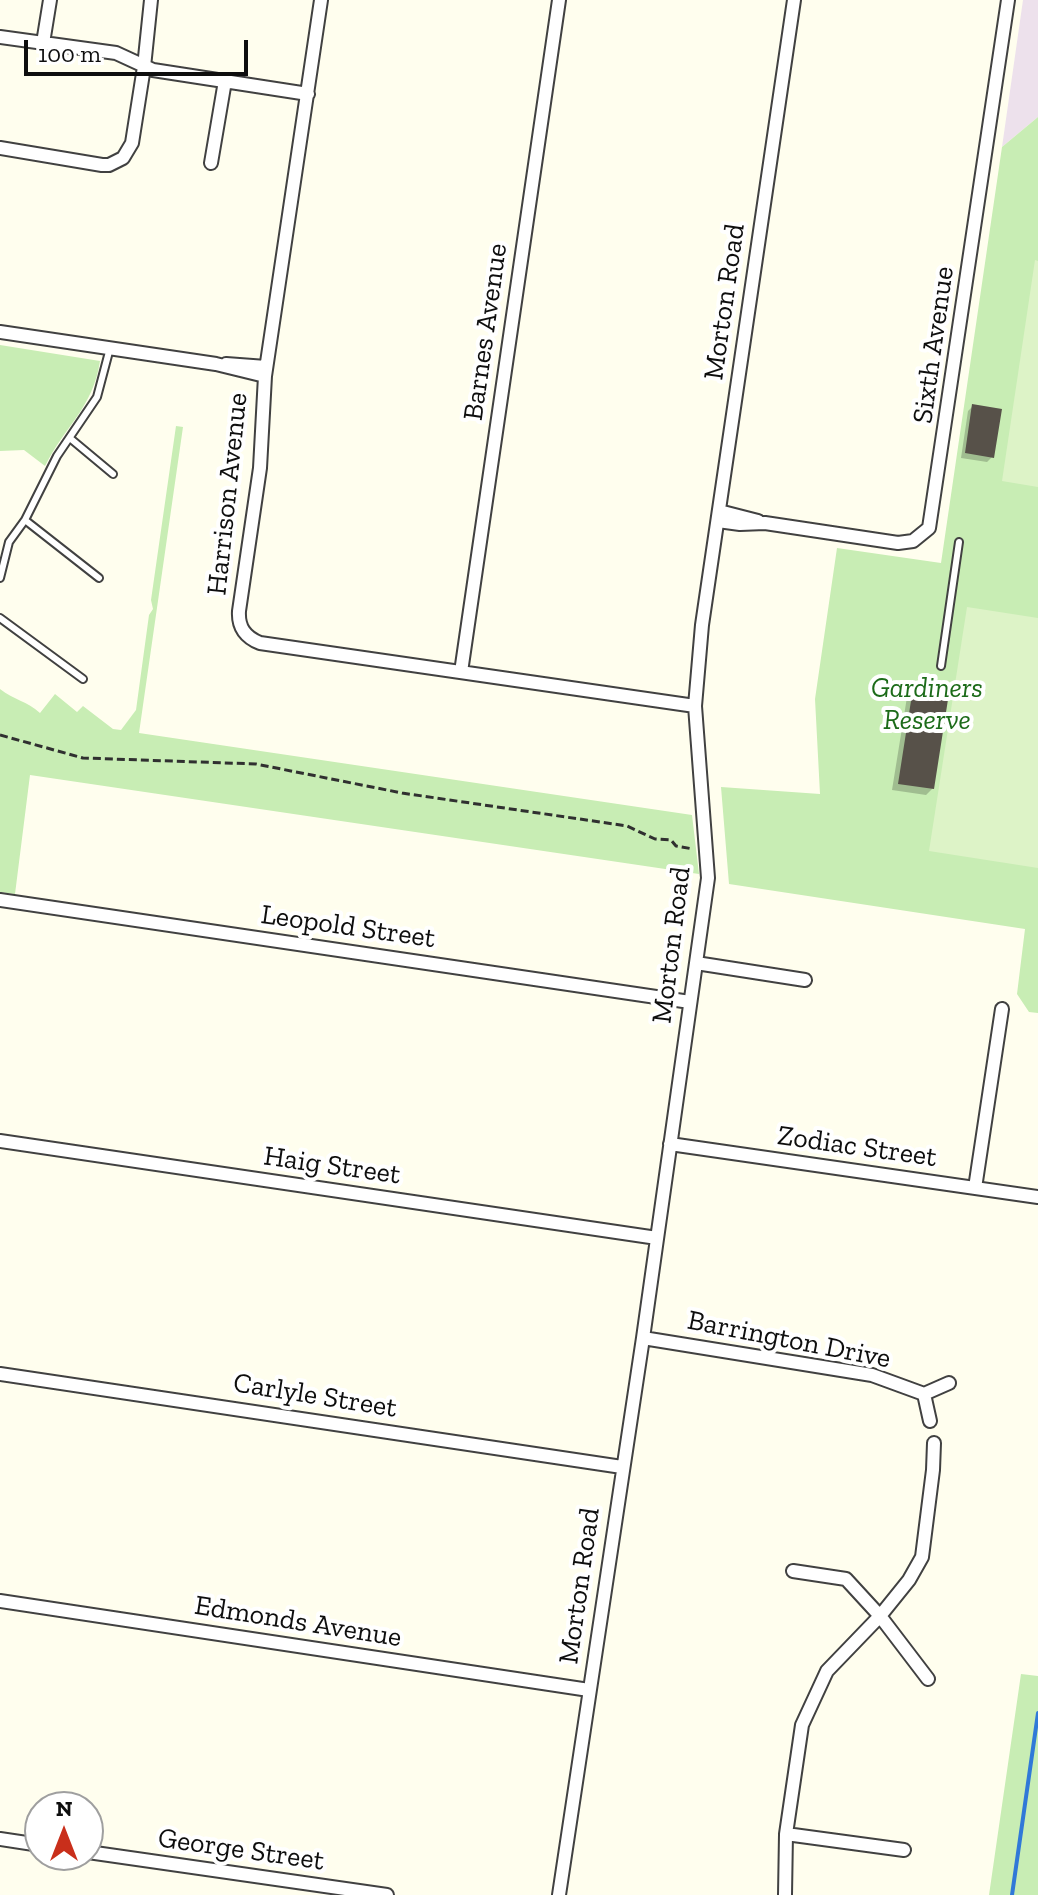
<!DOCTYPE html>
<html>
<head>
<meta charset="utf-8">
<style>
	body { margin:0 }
	#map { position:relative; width:1038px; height:1895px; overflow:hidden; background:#fffeee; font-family:"Zilla Slab",serif }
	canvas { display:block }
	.north { position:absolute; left:24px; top:1791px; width:80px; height:80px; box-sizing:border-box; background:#fff; border:2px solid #9f9f9f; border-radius:50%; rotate:0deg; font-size:22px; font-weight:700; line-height:32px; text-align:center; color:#0e0e0e }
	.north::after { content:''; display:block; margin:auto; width:28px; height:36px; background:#c92f1b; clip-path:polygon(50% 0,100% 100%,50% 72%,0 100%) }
	.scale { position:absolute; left:24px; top:40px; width:224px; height:36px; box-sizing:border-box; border:4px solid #0e0e0e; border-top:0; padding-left:10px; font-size:24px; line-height:28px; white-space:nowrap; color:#0e0e0e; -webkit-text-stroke:6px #fff; paint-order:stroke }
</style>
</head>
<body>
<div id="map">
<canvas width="1038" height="1895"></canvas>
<div class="north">N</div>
<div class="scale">100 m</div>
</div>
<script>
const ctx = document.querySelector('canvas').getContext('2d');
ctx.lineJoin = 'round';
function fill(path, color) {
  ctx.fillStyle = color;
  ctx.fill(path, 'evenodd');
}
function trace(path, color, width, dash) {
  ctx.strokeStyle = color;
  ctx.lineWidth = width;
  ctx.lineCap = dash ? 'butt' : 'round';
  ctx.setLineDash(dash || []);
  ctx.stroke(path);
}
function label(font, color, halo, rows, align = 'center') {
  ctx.font = font + ' "Zilla Slab",serif';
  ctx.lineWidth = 8;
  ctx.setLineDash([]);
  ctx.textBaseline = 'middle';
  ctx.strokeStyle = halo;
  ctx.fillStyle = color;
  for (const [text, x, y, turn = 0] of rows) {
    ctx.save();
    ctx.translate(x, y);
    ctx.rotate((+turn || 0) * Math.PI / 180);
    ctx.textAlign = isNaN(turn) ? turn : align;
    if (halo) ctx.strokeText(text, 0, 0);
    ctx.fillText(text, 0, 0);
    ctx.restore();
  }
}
const industrial = new Path2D(`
	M1023,0h15v117l-36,30z`);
const green = new Path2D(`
	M1038,117v896l-9,-1 -12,-18 8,-65 -296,-45 -8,-97 99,7 -5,-95 22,-151 104,15 61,-416z
	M0,345l100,16c-7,47 -36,66 -55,105l-21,-16 -24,1z
	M176,426l7,1 -44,306 553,82 7,59 -669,-99 -15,119 -15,-2v-203c14,11 27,12 40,24l15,-19 22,18 6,-6 30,23 8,1 15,-20 13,-95 4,-6 -2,-9z
	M1021,1674l17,2v219h-49z`);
const pitch = new Path2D(`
	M1035,260l3,1v226l-36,-6z
	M967,607l71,11v250l-109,-17z`);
const shadow = new Path2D(`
	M973,406l19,51 -5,5 -26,-4 7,-47z
	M914,690l19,98 -7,7 -34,-5 15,-93z`);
const stream = new Path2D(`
	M1012,1895l26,-182`);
const building = new Path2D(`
	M972,404l30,5 -8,49 -29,-5z
	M913,688l36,5 -15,96 -36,-5z`);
const path = new Path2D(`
	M0,735l83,23 173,6 146,29 225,33 28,13 16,1 5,6 17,3`);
const service = new Path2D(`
	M71,439l42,35
	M25,520l74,58
	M0,578l9,-36 16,-22 32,-64 40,-59 13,-49
	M0,618l83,61
	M941,666l18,-124`);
const minor = new Path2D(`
	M321,0l-56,376 -5,92 -21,143c-1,16 6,26 21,32l435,63
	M0,37l116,16 37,17 155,24
	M43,43l7,-43
	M0,148l102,17h7l14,-7 9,-15 12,-76 7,-67
	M211,163l14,-82
	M0,332l216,32 49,12
	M226,364l40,3
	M719,511l39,10
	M718,521l22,3 25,-1 133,20 15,-2 16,-13 79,-528
	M461,672l98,-672
	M0,900l690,102
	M696,963l109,17
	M0,1141l657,97
	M670,1144l368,53
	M975,1188l27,-179
	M643,1338l229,37 52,19 25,-11
	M0,1374l622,93
	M924,1394l6,27
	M793,1571l53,8 34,37 48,63
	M0,1601l589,89
	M786,1834l118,16
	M0,1839l40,6
	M88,1852l299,43
	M559,1895l84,-557 65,-460 -13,-172 7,-81 92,-625
	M785,1895l1,-61 16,-109 25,-54 53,-55 29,-36 13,-23 11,-87 1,-27`);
const streetNames = [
	["Morton Road",725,302,-82],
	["Barnes Avenue",486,332,-82],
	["Sixth Avenue",934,345,-82],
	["Harrison Avenue",228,494,-84],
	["Leopold Street",348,927,8],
	["Morton Road",672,945,-83],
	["Zodiac Street",857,1147,8],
	["Haig Street",332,1166,8],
	["Barrington Drive",789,1340,11],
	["Carlyle Street",315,1396,9],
	["Morton Road",580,1586,-82],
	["Edmonds Avenue",298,1622,9],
	["George Street",241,1850,8]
];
const parkNames = [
	["Gardiners",927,689],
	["Reserve",927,721]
];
fill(industrial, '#ede1ec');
fill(green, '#c8edb4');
fill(pitch, '#ddf3c7');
fill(shadow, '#0003');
trace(stream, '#3079d8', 4);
fill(building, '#575149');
trace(service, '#414141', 10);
trace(minor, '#414141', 16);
trace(path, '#303030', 3, [8, 4]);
trace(service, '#fff', 6);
trace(minor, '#fff', 12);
label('28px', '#0e0e0e', '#fff', streetNames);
label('italic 28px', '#1c6b19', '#fff', parkNames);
</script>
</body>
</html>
